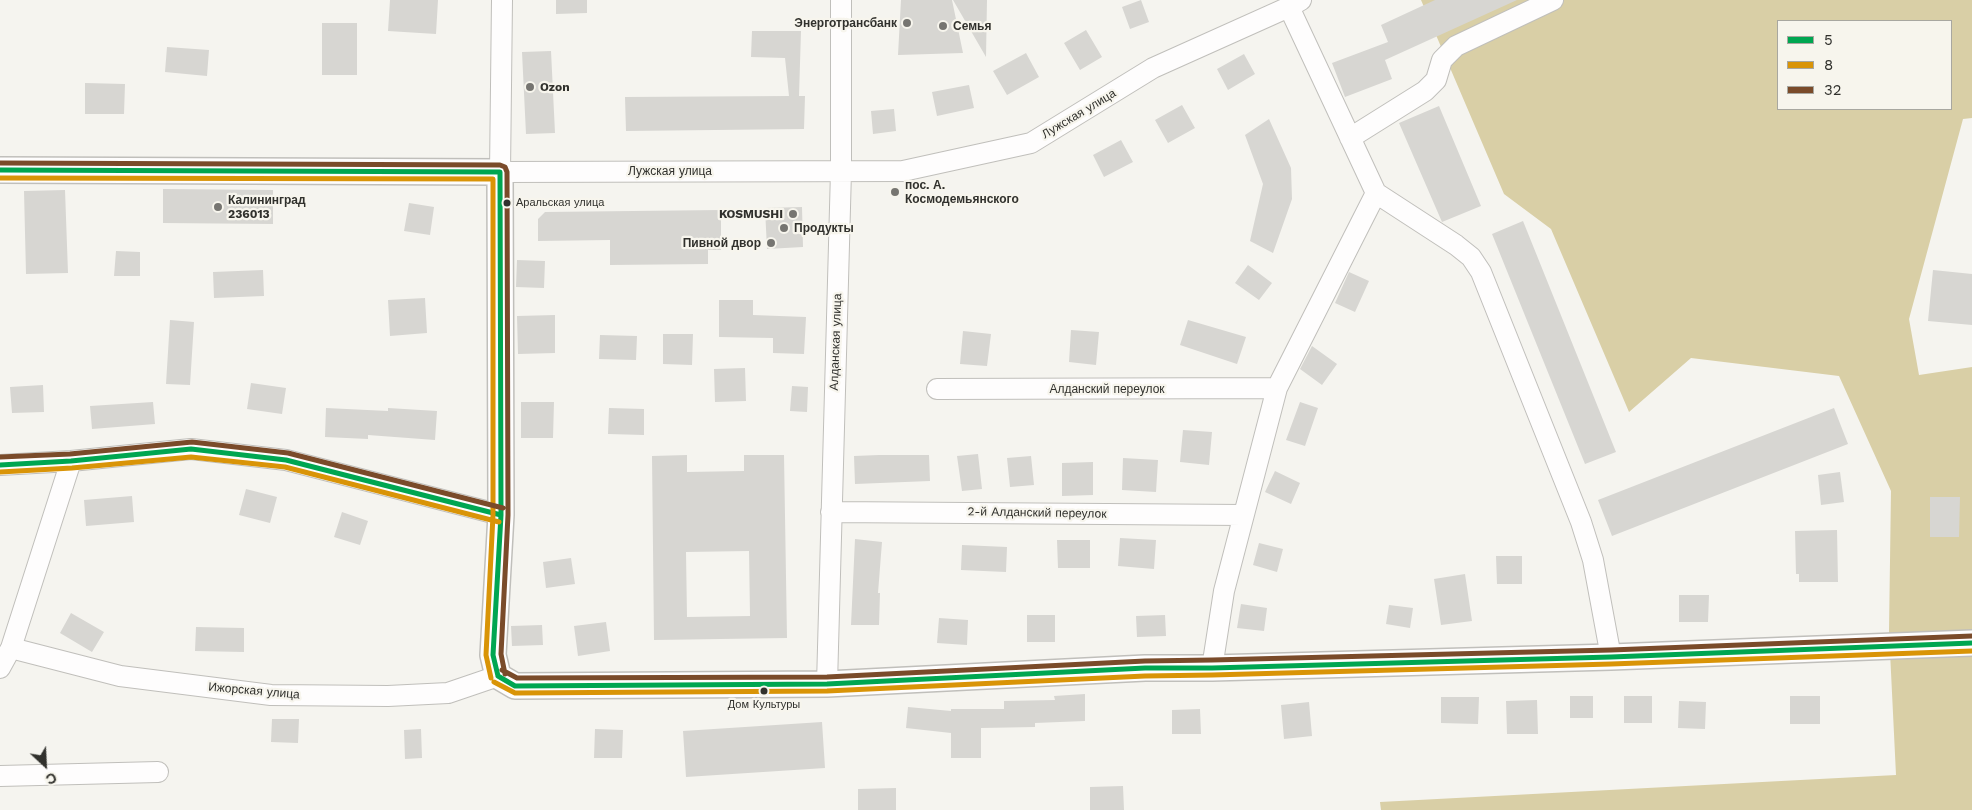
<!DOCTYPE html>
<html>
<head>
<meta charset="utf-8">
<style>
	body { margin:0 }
	#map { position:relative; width:1972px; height:810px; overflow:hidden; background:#f5f4ef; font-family:"Work Sans",sans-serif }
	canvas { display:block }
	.legend { position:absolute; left:1777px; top:20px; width:175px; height:90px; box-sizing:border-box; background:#f7f5ed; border:1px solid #a8a7a0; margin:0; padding:6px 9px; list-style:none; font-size:15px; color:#31312d }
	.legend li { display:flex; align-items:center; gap:10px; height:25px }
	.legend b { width:25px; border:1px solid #a8a7a0 }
	.north { position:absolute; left:20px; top:740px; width:50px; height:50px; -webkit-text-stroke:4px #f7f5ed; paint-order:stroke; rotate:155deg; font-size:14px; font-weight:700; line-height:20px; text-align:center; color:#31312d }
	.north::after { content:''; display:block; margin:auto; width:18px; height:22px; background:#31312d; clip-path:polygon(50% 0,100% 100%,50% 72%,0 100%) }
</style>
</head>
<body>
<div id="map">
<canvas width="1972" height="810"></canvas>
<ul class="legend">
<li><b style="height:6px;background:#00a651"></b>5</li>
<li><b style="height:6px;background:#d99407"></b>8</li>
<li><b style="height:6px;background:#7a4b2a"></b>32</li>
</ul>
<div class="north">С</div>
</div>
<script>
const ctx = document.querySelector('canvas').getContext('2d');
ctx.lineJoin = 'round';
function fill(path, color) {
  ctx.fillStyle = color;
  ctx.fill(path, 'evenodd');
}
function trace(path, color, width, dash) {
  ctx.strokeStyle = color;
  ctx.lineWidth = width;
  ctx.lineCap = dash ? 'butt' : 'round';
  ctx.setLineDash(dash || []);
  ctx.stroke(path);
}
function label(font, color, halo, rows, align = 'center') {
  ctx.font = font + ' "Work Sans",sans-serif';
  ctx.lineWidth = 4.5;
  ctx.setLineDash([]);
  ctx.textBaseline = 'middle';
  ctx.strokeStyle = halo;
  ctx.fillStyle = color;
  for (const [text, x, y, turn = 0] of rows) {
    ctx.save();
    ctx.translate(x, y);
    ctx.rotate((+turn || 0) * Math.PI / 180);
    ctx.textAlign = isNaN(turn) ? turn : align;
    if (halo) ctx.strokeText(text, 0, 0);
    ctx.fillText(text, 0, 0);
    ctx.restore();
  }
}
const forest = new Path2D(`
	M1421,0h551v118l-9,1 -54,200 10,56 53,-8v443h-591l-1,-8 516,-27 -7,-144 2,-140 -52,-115 -148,-18 -62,54 -78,-183 -47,-35zM1778,21h173v88h-173z`);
const building = new Path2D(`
	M390,0h48l-2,34 -48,-3z
	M556,0h31v13l-31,1z
	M901,0h51l11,53 -65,2z
	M953,0h34l-1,57z
	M1141,0l8,22 -19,7 -8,-22z
	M1435,0h82l-132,60 7,19 -47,18 -13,-34 56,-21 -7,-17z
	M322,23h35v52h-35z
	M1086,30l16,27 -22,13 -16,-27z
	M752,31h49l-2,65h6l-1,33 -178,2 -1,-34 164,-1 -4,-38 -34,-1z
	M167,47l42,3 -2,26 -42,-4z
	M551,51l4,82 -29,1 -4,-82z
	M1026,53l13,24 -32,18 -14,-24z
	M1244,54l11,20 -27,16 -11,-21z
	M85,83l40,1 -1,30h-39z
	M969,85l5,23 -37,8 -5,-24z
	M1182,105l13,23 -27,15 -13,-23z
	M1439,106l42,100 -39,16 -43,-99z
	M894,109l2,22 -23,3 -2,-23z
	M1269,119l22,49 1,31 -19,54 -23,-12 13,-57 -18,-49z
	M1121,140l12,22 -29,15 -11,-22z
	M163,189l110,1v34l-110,-1z
	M65,190l3,83 -42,1 -2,-83z
	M409,203l25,4 -4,28 -26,-4z
	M802,207l1,40 -36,2 -2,-41z
	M721,210v40h-13v14l-98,1v-25l-72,1v-22l7,-7z
	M1523,221l93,231 -31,12 -93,-230z
	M116,251l24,1v24h-26z
	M517,260l28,1 -1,27 -28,-1z
	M1248,265l24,18 -13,17 -24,-17z
	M263,270l1,26 -50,2 -1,-26z
	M1933,270l39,4v51l-44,-4z
	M1349,272l20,9 -14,31 -20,-9z
	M425,298l2,35 -37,3 -2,-36z
	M719,300h34v15l53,2 -2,37 -31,-1v-15l-54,-1z
	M555,315v38l-37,1 -1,-38z
	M170,320l24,2 -4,63 -24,-1z
	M1188,320l58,17 -9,27 -57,-19z
	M1071,330l28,2 -3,33 -27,-3z
	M963,331l28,3 -4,32 -27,-2z
	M663,334h30l-1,31 -29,-1z
	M600,335l37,1 -1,24 -37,-1z
	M1312,346l25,18 -15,21 -22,-16z
	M745,368l1,33 -31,1 -1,-33z
	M251,383l35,5 -4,26 -35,-5z
	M43,385l1,27 -32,1 -2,-26z
	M792,386l16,1 -1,25 -17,-1z
	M153,402l2,22 -63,5 -2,-23z
	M521,402h33l-1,36h-32z
	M1300,402l18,6 -13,38 -19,-6z
	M326,408l62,3v-3l49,3 -2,29 -67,-5v4l-43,-2z
	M609,408l35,1v26l-36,-1z
	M1834,408l14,36 -236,92 -14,-36z
	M1183,430l29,2 -3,33 -29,-3z
	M978,454l4,35 -20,2 -5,-35z
	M687,455v17l57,-1v-16h40l3,183 -133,2 -2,-184zM749,551l1,65 -63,1 -1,-65z
	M879,455h50l1,26 -75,3 -1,-28z
	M1031,456l3,29 -24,2 -3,-29z
	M1123,458l35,2 -2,32 -34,-2z
	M1093,462v33l-31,1v-33z
	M1275,471l25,12 -9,21 -26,-12z
	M1840,472l4,30 -23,3 -3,-30z
	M246,489l31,8 -7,26 -31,-8z
	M132,496l2,26 -48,4 -2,-26z
	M1930,497h30l-1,40h-29z
	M342,512l26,9 -8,24 -26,-8z
	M1837,530l1,52h-39v-8h-3l-1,-43z
	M1120,538l36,2 -2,29 -36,-3z
	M855,539l27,3 -4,51h2l-1,32h-28z
	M1057,540h33v28h-32z
	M1259,543l24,6 -6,23 -24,-7z
	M962,545l45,2 -1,25 -45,-2z
	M1496,556h26v28h-25z
	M571,558l4,26 -29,4 -3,-26z
	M1465,574l7,47 -31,4 -7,-46z
	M1679,595h30l-1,27h-29z
	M1241,604l26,4 -3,23 -27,-3z
	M1389,605l24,3 -3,20 -24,-4z
	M71,613l33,19 -12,20 -32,-19z
	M1027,615h28v27h-28z
	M1165,615l1,21 -29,1 -1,-21z
	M939,618l29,2 -1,25 -30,-2z
	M606,622l4,29 -32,5 -4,-30z
	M542,625l1,20 -31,1 -1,-20z
	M196,627l48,1v24l-49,-1z
	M1085,694v27l-50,2v4l-54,1v30h-30v-25l-45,-5 2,-21 43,4v-2h53v-8l51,-1 -1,-4z
	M1570,696h23v22h-23z
	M1624,696h28v27h-28z
	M1790,696h30v28h-30z
	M1441,697h38l-1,27 -37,-1z
	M1537,700l1,34h-31l-1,-33z
	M1679,701l27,1 -1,27 -27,-1z
	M1309,702l3,34 -28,3 -3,-34z
	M1200,709l1,25h-29v-24z
	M272,719h27l-1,24 -27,-1z
	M822,722l3,46 -139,9 -3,-46z
	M421,729l1,29 -17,1 -1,-29z
	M595,729l28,1 -1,28h-28z
	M1123,786l1,24h-34v-23z
	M896,788v22h-38v-21z`);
const minor = new Path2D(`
	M502,0l-2,172 403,-1 128,-28 122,-75 136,-61 12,-7
	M1350,138l75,-47 11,-11 6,-20 14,-14 97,-46
	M1376,193l80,52 15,12 10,15 100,250 12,38 18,97
	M937,389l340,-1
	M0,465l71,-4 120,-12 95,11 215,55
	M831,512l412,3
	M11,648l109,28 151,19 117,1 60,-3 50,-17
	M0,668l11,-20 60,-187
	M1212,668l12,-77 53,-203 99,-195 -87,-186
	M827,684l14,-513v-171
	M0,776l158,-4`);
const major = new Path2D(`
	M0,170l500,2 1,343 -8,140 5,21 17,10 312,-2 318,-16h67l399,-11 361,-14`);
const bus1 = new Path2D(`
	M0,170l500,2 1,343 -8,140 5,21
	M0,465l71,-4 120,-12 95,11 215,55
	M498,676l17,10 312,-2 318,-16h67l399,-11 361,-14`);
const bus2 = new Path2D(`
	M0,178l493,1v336l-7,140 5,23
	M0,472l72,-4 119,-11 94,10 214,55
	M494,682l21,11 312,-2 318,-15 67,-1 399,-11 361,-13`);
const bus3 = new Path2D(`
	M0,163l500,2 5,2 2,5 1,343 -7,139 4,20
	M0,457l70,-3 122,-12 96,11 215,55
	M502,670l15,8 310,-1 318,-16 67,-1 399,-10 361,-14`);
const markers = [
	[907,23,5,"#767571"],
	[943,26,5,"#767571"],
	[530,87,5,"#767571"],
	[895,192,5,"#767571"],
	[507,203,4.5,"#31312d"],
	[218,207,5,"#767571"],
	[793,214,5,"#767571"],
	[784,228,5,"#767571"],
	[771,243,5,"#767571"],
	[764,691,4.5,"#31312d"]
];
const busNames = [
	["Аральская улица",516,203],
	["Дом Культуры",764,705,"center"]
];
const poiNames = [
	["Энерготрансбанк",897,23,"right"],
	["Семья",953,26],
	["Ozon",540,87],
	["пос. А.",905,185],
	["Космодемьянского",905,199],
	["Калининград",228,200],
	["236013",228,214],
	["KOSMUSHI",783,214,"right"],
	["Продукты",794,228],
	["Пивной двор",761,243,"right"]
];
const streetNames = [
	["Лужская улица",1079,114,-31],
	["Лужская улица",670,171],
	["Алданская улица",836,342,-88],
	["Алданский переулок",1107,389],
	["2-й Алданский переулок",1037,513,1],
	["Ижорская улица",254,691,5]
];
fill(forest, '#d9cfa6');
fill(building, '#d7d6d2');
trace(minor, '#c0bfbb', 22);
trace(major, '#c0bfbb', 28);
trace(minor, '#fefdfd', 20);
trace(major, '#fefdfd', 25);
trace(bus1, '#00a651', 5);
trace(bus2, '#d99407', 5);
trace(bus3, '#7a4b2a', 5);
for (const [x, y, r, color] of markers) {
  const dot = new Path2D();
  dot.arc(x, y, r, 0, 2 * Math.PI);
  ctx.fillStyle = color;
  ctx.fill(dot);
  trace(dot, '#f7f5ed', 2);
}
label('11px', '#31312d', '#f7f5ed', busNames, 'left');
label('bold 12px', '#31312d', '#f7f5ed', poiNames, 'left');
label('12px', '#31312d', '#f7f5ed', streetNames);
</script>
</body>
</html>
